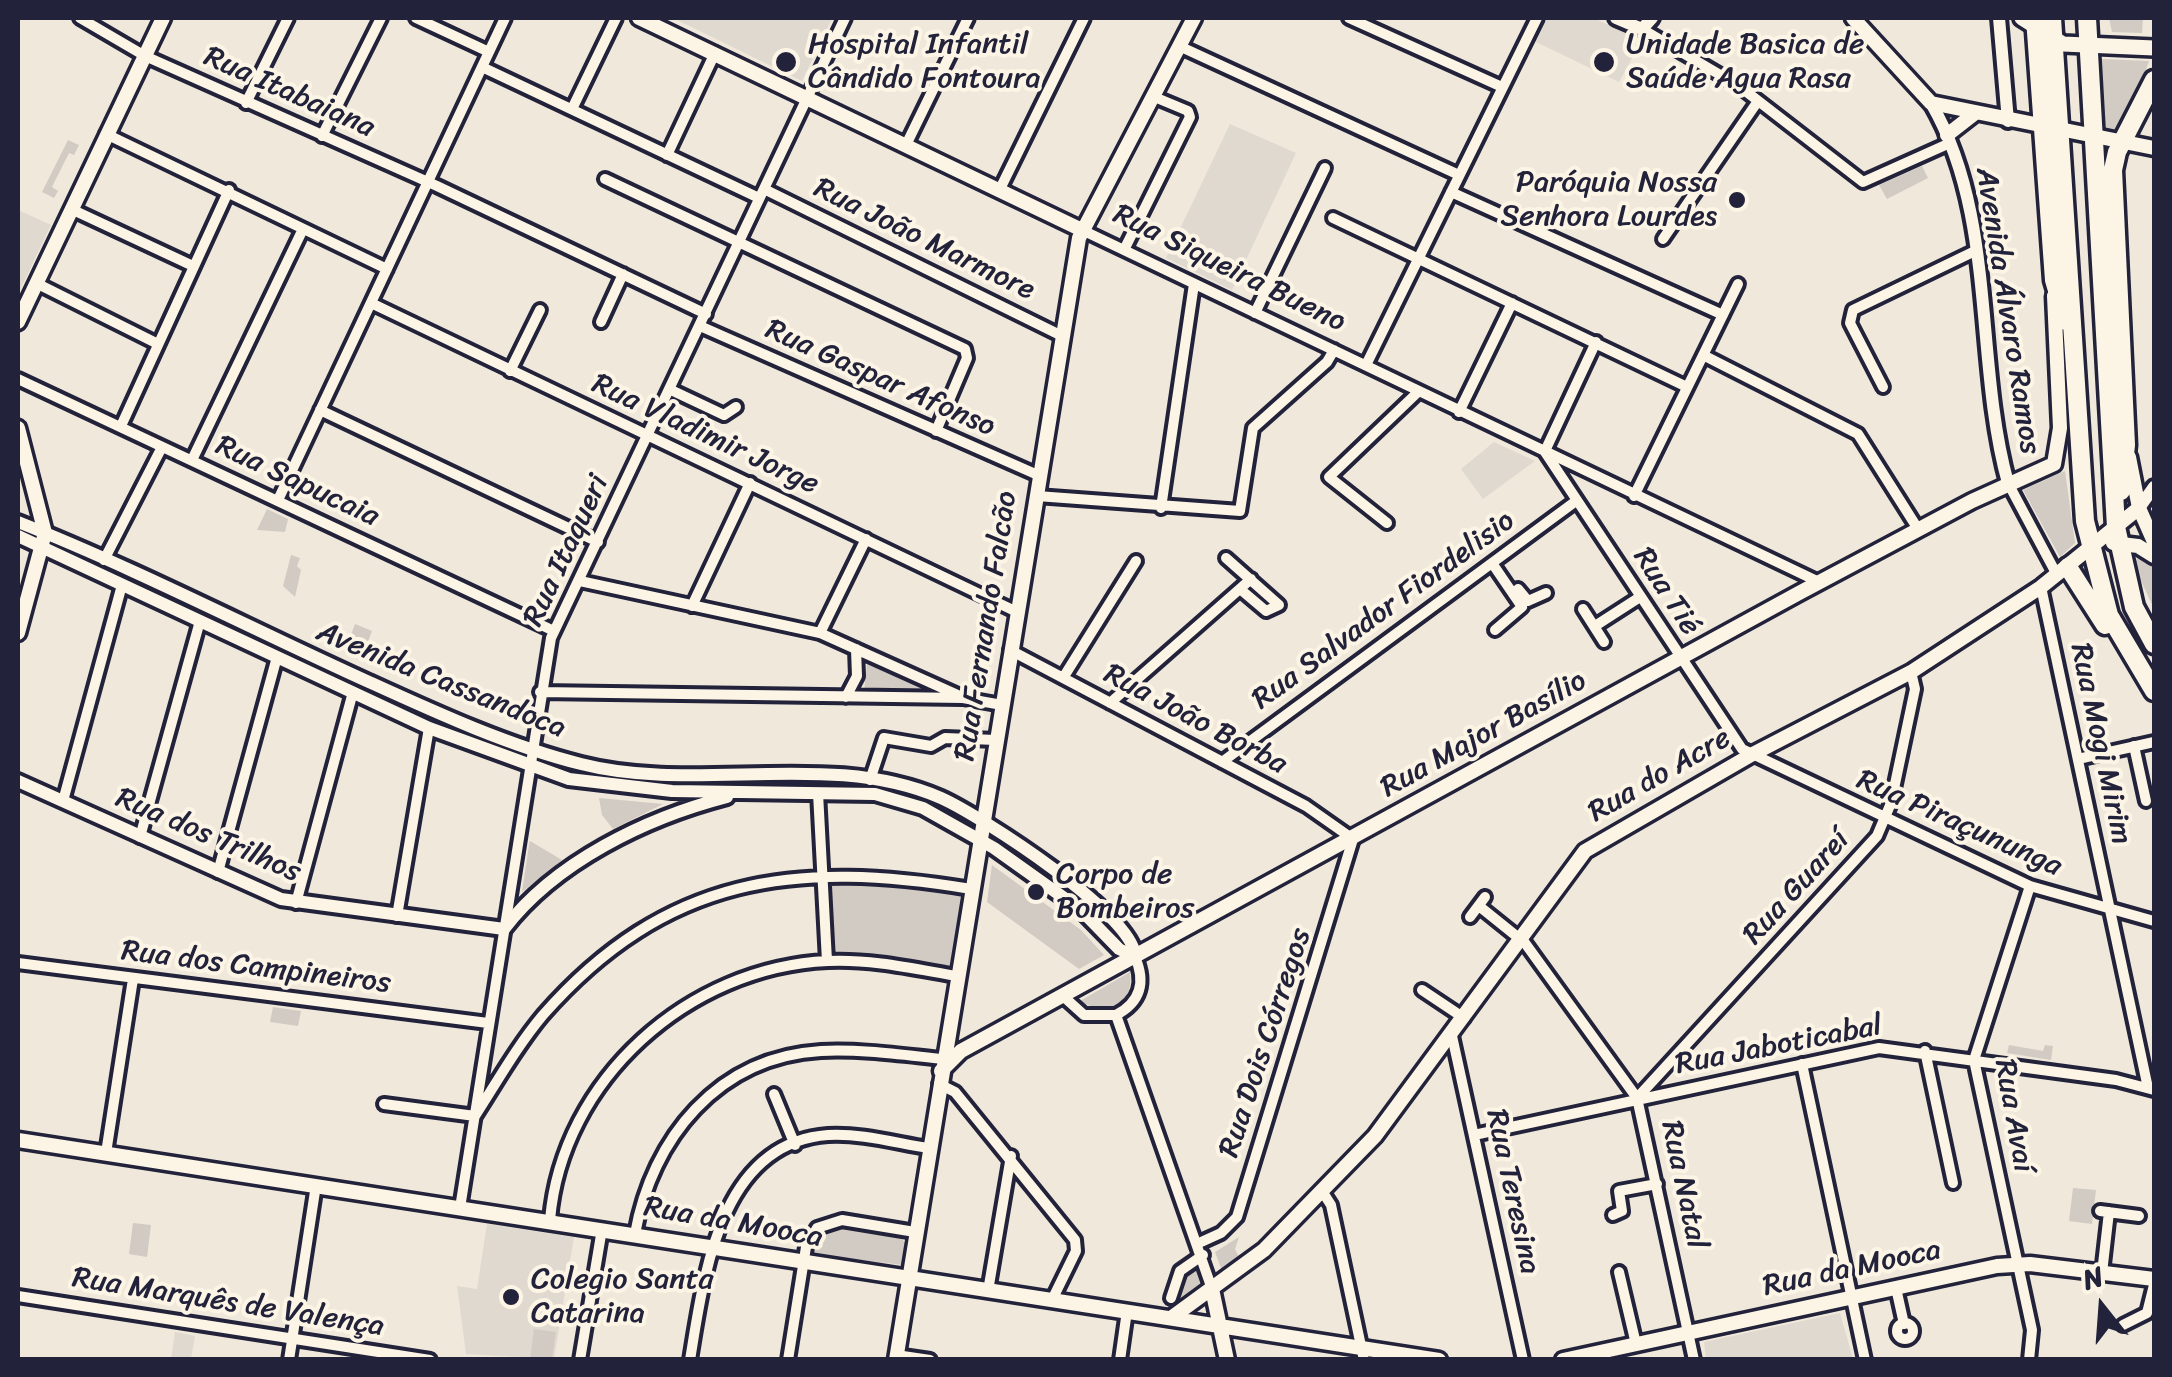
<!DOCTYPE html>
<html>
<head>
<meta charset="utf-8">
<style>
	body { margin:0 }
	#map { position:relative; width:2172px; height:1377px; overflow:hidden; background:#efe8db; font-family:Sriracha,sans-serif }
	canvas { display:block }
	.frame { position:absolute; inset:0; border:20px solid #22223b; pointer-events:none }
	.north { position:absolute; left:2052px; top:1257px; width:100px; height:100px; -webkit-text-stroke:8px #fcf5e5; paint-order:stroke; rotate:343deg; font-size:28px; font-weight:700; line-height:40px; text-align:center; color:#22223b }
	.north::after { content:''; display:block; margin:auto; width:35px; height:45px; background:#22223b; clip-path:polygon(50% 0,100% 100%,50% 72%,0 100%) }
</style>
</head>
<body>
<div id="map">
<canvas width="2172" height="1377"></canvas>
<div class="frame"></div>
<div class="north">N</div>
</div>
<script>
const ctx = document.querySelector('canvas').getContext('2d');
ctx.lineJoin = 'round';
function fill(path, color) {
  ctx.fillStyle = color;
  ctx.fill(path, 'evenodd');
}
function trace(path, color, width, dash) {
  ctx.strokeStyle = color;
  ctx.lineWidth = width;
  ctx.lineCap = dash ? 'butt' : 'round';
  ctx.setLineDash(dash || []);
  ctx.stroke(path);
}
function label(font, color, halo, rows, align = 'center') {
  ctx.font = font + ' Sriracha,sans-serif';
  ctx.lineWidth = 8;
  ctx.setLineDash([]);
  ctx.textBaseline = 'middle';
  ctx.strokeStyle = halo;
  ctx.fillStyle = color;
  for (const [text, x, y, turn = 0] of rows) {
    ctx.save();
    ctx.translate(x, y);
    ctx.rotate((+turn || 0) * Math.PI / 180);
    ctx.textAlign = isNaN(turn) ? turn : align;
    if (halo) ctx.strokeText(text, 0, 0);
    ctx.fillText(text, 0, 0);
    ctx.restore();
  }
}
const built = new Path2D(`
	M673,18h159l-30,63z
	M1547,18h46l49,22 -23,42 -83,-40z
	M1230,124l66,29 -64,137 -66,-32z
	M18,210l33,15 -33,69z
	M1494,442l41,19 -52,38 -22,-30z
	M487,1224l87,13 -20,122 -88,-5 -9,-68 20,3z
	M1840,1313l13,46h-147l-2,-17z
	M175,1332l20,4 -4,23h-20z`);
const green = new Path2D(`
	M2109,18h34l-1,15 -30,-1z
	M2100,59l49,2 -16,46 -17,25 -13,-5z
	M68,140l11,5 -5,10 -5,-2 -17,34 6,4 -4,7 -12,-6z
	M1922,166l6,12 -41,21 -8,-14z
	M2065,471l10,72 -15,14 -37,-67z
	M267,509l21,10 -3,13 -28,-2z
	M67,550l326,150 -1,4 -326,-151z
	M291,555l9,3 -3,8 4,4 -6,27 -12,-11z
	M2139,557l15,11v41l-21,-46z
	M355,624l17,7 -11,29 -17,-7z
	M867,664l60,26 -63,1z
	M599,798l64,6 -50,25 -11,-14z
	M530,841l32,19 -40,32 7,-47z
	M992,865l89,65 23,25 -25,14 -92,-67z
	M824,874l147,15 -14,87 -130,-15z
	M1130,972c5,33 -25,45 -50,29z
	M273,1007l28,4 -3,15 -28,-4z
	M2009,1045l34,6 2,-6 8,1 -2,14 -44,-7z
	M2073,1188l23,2 -4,34 -23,-3z
	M133,1223l18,2 -4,32 -18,-3z
	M837,1228l64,9 4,6 -3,22 -89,-11 7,-18z
	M1239,1237l-4,12 4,8 -17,14 -7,-19z
	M1195,1266l10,22 -23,14 -4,-3 3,-16z
	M534,1329l22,3 -4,27h-22z`);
const minor = new Path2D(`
	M80,18l65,38 292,130 269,128
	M416,18l73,34
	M1349,18l153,69
	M1642,29l97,57 124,96 87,-39
	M1179,46l280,129
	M482,67l277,131
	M246,103l42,-85
	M572,109l44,-91
	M106,134l281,135
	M322,136l59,-118
	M906,145l62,-127
	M667,155l48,-102
	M605,179l360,170 2,9 -31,73
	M764,189l298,147
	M1000,189l84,-171
	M1451,192l272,123
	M71,209l122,57
	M1333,218l354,169
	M1082,230l737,352
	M1663,239l95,-138
	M1124,250l66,-133 -2,-6 -36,-15
	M36,283l120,60
	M371,303l646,309
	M1255,313l70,-145
	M601,322l22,-48
	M700,326l340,150
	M1703,355l155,79 60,95
	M1366,365l171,-347
	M510,371l30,-61
	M18,379l536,252
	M1883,387l-33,-64 3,-13 122,-59
	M671,390l53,25 12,-8
	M320,410l278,132
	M1459,412l53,-109
	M121,426l108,-236
	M1545,451l51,-109
	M1545,452l197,297 288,137 124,35
	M192,460l111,-231
	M2008,483l49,92
	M1037,496l203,15 13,-83 74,-66 7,-12
	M1634,496l104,-212
	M278,500l227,-482
	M1161,508l33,-224
	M1387,523l-58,-46 89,-85
	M1226,558l53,47 -13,6 -26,-22
	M104,560l58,-113
	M1492,563l30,44 -27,23
	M580,581l240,52 140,63
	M2041,587l107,501
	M1518,589l10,12 18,-8
	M692,606l58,-123
	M1583,609l21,33
	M1595,626l45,-29
	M820,633l46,-94
	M1010,650l296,156 47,33 -116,378 -16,16 -22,10
	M1063,678l73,-117
	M540,692l423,6 39,7
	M846,697l11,-21 -1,-27
	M1110,703l141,-124
	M2134,746l12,55
	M2078,759l76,-17
	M1222,762l354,-261
	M870,780l14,-42 47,8 14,-8 51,2
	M818,793l9,168
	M63,801l59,-216
	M140,837l60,-216
	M218,872l59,-215
	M296,903l57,-211
	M1479,906l46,37 112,155 57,262
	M397,916l32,-188
	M1470,917l15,-20
	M18,963l470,60
	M1422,990l42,28
	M1064,997l20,18h32c25,-13 30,-33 19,-58
	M1116,1015l96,274
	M1452,1036l71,324
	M1925,1051l28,132
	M1802,1064l63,296
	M939,1084l16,8 120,148 1,11 -24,49
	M774,1094l21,51
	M1638,1097l239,-261 14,-33 24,-114 -4,-17
	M384,1104l91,12c22,-34 42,-70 68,-101 123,-140 254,-155 428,-126
	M1474,1135l405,-87 237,32 38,10
	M106,1153l27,-174
	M1322,1191l9,14 33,155
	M460,1208l91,-570 294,-620
	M2100,1211l39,5
	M1613,1215l9,-4 -3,-20 38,-7
	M550,1220c12,-141 139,-253 278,-259 44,-2 87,8 129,15
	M635,1234c17,-96 83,-177 186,-183 40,-2 82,4 122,8
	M1619,1272l17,72
	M2102,1273l7,-61
	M1896,1288l8,36
	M988,1291l23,-135
	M18,1296l412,64
	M1171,1298l9,-27 23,-16
	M1897 1331a8 8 0 1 1 16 0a8 8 0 1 1-16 0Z
	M2123,1325l24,-12 7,-28
	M896,1355l34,5
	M289,1360l27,-175
	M580,1360l22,-131
	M690,1360c14,-84 29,-217 138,-225 33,-2 68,8 100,13
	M788,1360l18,-113 11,-19 25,-8 73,12
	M1120,1360l7,-49
	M2029,1360l3,-30 -58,-270 56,-174`);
const tertiary = new Path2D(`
	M1616,18l26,11 10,-11
	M1999,18l9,103
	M1931,103c66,113 43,257 77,380
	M2139,508l15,-21
	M18,522c119,47 234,107 351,160 68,31 140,64 212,82 117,30 248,-15 360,34 40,18 195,118 194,159l-16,-8 -38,-39 -87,-62 -71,-40 -48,-14 -203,-3 -103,-12 -140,-51 -411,-192
	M18,781l263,118 223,30c51,-67 142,-111 223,-132`);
const secondary = new Path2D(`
	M639,18l443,212
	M1853,18l78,85 223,45
	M1947,135l27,-21
	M18,322l145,-304
	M18,428l27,105 -27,100
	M2129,457l10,51 15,34
	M2113,543l25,3 16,10
	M941,1071l20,-20 838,-458 173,-92 82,-37 6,-36 -6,-132
	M18,1140l1421,220
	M1212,1289l15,71
	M1171,1318l93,-68 111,-114 210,-285 166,-96 160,-83 130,-85 98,-79
	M896,1360l183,-1122 115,-220
	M1563,1360l434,-94 33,-2 124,15`);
const primary = new Path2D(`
	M2022,18l41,26 91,4`);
const trunk = new Path2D(`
	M2035,18l19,262 12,41
	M2052,18l33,503 24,94 45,76
	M2087,18l29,509 18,80 20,37
	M2121,491l5,-46 -13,-275 4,-18 37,-72
	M2068,567l37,58`);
const markers = [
	[786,62,12,"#22223b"],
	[1604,62,12,"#22223b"],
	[1737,200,10,"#22223b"],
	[1036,892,10,"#22223b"],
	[511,1297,10,"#22223b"]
];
const poiNames = [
	["Hospital Infantil",808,45],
	["Cândido Fontoura",808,79],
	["Unidade Basica de",1626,45],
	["Saúde Agua Rasa",1626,79],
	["Paróquia Nossa",1717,183,"right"],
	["Senhora Lourdes",1717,217,"right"],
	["Corpo de",1056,875],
	["Bombeiros",1056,909],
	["Colegio Santa",531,1280],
	["Catarina",531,1314]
];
const streetNames = [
	["Rua Itabaiana",289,93,24],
	["Rua João Marmore",924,240,26],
	["Rua Siqueira Bueno",1229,269,26],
	["Avenida Álvaro Ramos",2007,311,81],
	["Rua Gaspar Afonso",880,379,24],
	["Rua Vladimir Jorge",705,435,25],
	["Rua Sapucaia",297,482,25],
	["Rua Itaqueri",567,551,-65],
	["Rua Tié",1666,592,57],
	["Rua Salvador Fiordelisio",1384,611,-36],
	["Rua Fernando Falcão",987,626,-81],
	["Avenida Cassandoca",441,681,22],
	["Rua João Borba",1195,720,28],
	["Rua Major Basílio",1484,735,-29],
	["Rua Mogi Mirim",2100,744,78],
	["Rua do Acre",1660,776,-30],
	["Rua Piraçununga",1959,824,24],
	["Rua dos Trilhos",208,836,23],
	["Rua Guareí",1797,888,-48],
	["Rua dos Campineiros",256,968,7],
	["Rua Dois Córregos",1266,1043,-72],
	["Rua Jaboticabal",1779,1046,-11],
	["Rua Avaí",2013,1116,80],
	["Rua Natal",1683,1185,78],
	["Rua Teresina",1512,1192,78],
	["Rua da Mooca",733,1223,10],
	["Rua da Mooca",1852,1269,-12],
	["Rua Marquês de Valença",228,1303,9]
];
fill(built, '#e0d9cf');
fill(green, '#d1cbc3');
trace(minor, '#22223b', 18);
trace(tertiary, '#22223b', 20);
trace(secondary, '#22223b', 21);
trace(primary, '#22223b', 22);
trace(trunk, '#22223b', 25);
trace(minor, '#fcf5e5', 10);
trace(tertiary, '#fcf5e5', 12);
trace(secondary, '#fcf5e5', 14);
trace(primary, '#fcf5e5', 15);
trace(trunk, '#fcf5e5', 18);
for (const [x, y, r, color] of markers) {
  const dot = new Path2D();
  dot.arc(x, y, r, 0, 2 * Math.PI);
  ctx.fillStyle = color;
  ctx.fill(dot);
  trace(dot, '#fcf5e5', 4);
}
label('30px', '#22223b', '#fcf5e5', poiNames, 'left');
label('30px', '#22223b', '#fcf5e5', streetNames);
</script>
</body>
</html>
